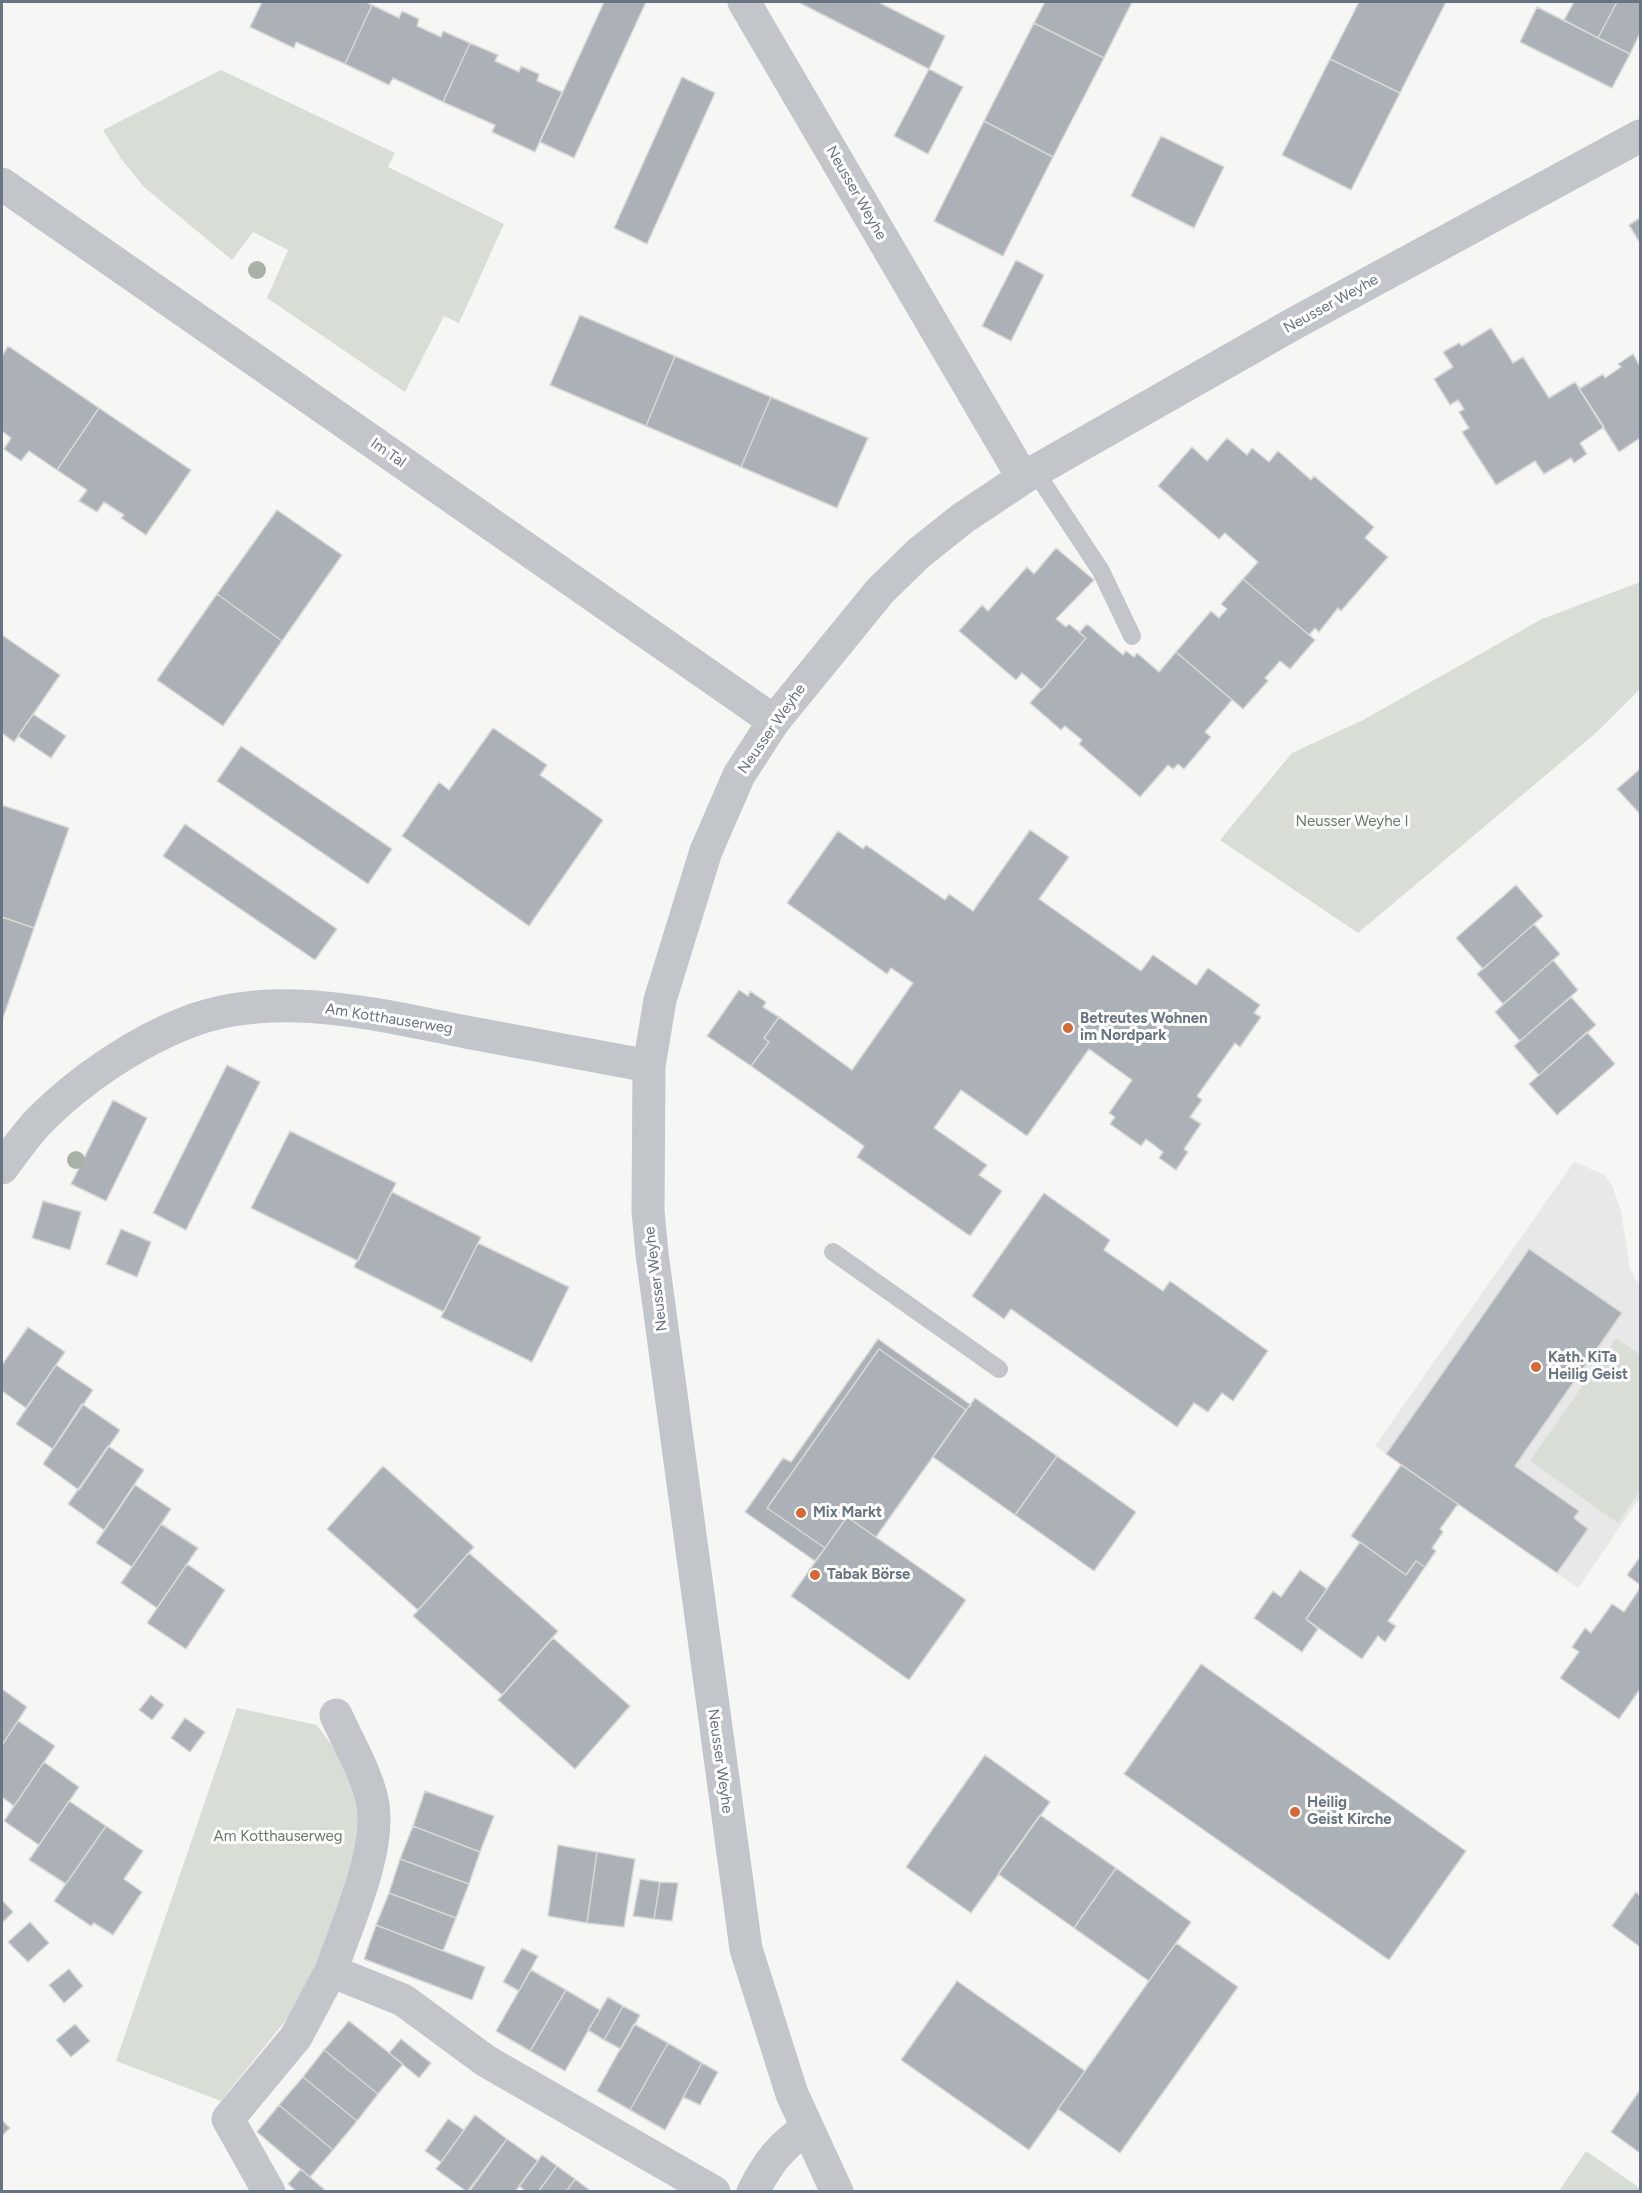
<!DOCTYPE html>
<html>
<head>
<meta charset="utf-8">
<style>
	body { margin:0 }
	#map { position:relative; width:1642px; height:2193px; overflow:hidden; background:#f6f7f4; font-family:Figtree,sans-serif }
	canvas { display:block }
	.frame { position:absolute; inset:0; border:3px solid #687482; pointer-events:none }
</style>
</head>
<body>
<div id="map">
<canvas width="1642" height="2193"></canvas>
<div class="frame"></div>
</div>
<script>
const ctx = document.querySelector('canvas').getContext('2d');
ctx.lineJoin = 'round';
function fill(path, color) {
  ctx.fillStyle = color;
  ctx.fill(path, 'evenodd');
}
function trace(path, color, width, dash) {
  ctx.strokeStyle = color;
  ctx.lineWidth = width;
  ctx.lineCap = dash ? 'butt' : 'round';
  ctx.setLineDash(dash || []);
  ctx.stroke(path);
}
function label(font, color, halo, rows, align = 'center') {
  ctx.font = font + ' Figtree,sans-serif';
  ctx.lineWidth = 6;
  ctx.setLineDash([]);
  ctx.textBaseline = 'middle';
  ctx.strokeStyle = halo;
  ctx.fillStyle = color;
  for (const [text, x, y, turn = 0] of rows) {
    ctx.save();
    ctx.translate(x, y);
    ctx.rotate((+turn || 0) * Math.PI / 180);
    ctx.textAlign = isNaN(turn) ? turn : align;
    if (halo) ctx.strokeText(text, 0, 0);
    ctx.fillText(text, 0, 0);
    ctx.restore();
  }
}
const built = new Path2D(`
	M1574,1162l31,13 7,10 9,26 9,58 10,18v211l-62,90 -203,-142z`);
const green = new Path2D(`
	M221,70l174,83 -7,14 116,57 -45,99 -15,-7 -39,76 -138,-94 21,-48 -35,-18 -21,28 -88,-73 -22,-27 -19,-30z
	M1640,582v107l-43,43 -239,201 -138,-93 72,-87 71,-33 179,-101z
	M1616,1338l24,17v135l-22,33 -88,-62z
	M237,1708l80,17 28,38 15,46 2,32 -48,139 -28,40 -65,81 -105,-40z
	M1586,2151l54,37v3h-81z`);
const building = new Path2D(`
	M262,2h104l6,3 -27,59 -49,-22 -2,6 -44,-21z
	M604,2h42l-72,156 -34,-16z
	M798,2h80l67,34 -16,33z
	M1045,2h87l-28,56 -70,-35z
	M1359,2h87l-46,91 -70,-34z
	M1574,2h43l-19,36 -34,-18z
	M1617,2h23v31l-10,21 -32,-16z
	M372,5l27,13 3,-7 17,8 -2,7 24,11 2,-6 27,12 -27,59 -50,-24 -4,7 -44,-21z
	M1537,7l93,47 -18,34 -92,-46z
	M1034,23l70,35 -51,99 -69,-36z
	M470,43l28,12 -3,6 24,11 2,-6 18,8 -2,7 25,11 -27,60 -43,-20 3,-7 -52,-23z
	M1330,59l70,34 -49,97 -69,-35z
	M929,69l34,18 -35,67 -34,-18z
	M682,77l33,16 -68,151 -33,-16z
	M984,121l69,36 -50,99 -69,-35z
	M1161,136l63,31 -30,61 -63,-32z
	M1640,218v25l-11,-18z
	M1016,260l28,15 -33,66 -29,-15z
	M580,315l95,41 -29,70 -96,-41z
	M1491,328l22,35 10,-6 26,41 26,-16 29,45 -24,16 7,11 -13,9 -3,-5 -27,16 -9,-13 -39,24 -34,-53 7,-4 -10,-16 5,-3 -6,-9 -8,5 -16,-26 19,-12 -10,-15 16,-9 3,3z
	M8,346l91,62 -42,62 -28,-19 -8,10 -17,-12 7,-11 -9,-7v-75z
	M1633,354l7,12v72l-21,14 -40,-63 24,-15 2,4 16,-11 -3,-3z
	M675,356l96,41 -30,70 -95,-41z
	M771,397l97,41 -31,70 -96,-41z
	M99,408l92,62 -45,65 -25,-17 3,-3 -20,-13 -7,10 -18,-11 8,-11 -30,-20z
	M1227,438l20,17 5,-7 17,14 9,-11 33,29 3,-4 60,51 -9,11 23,19 -47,54 -3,-3 -19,24 -4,-4 -6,7 -66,-56 15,-17 -33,-29 -6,6 -61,-53 34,-39 15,14z
	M277,510l65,45 -60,86 -65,-47z
	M1056,548l38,32 -38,39 10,8 3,-3 17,14 -44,52 -20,-17 -6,7 -57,-49 23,-26 6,6 39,-44 7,7z
	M1243,579l72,61 -25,29 -10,-8 -15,17 3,3 -25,28 -67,-57 35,-41 8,7 8,-9 -6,-5z
	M217,594l65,47 -59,85 -66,-46z
	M1087,624l36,31 3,-4 8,6 3,-4 22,19 17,-20 56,48 -27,32 6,5 -27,32 -6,-5 -5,5 -5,-4 -28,32 -61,-53 3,-4 -17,-14 -4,4 -31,-27 56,-65 -7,-5z
	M2,635l58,40 -46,67 -12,-9z
	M33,714l33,22 -15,22 -33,-22z
	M493,728l54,37 -7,10 63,45 -74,106 -127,-90 37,-54 10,8z
	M241,746l151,103 -24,35 -151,-103z
	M1640,769v45l-23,-25z
	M2,805l67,23 -35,100 -32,-11z
	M185,824l152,105 -22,31 -152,-104z
	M1030,830l39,27 -30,42 102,72 12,-16 43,30 12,-17 52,37 -6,8 7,4 -21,30 -5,-4 -38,53 5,4 -12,17 11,7 -17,25 4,3 -12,18 -17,-12 4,-6 -17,-13 -5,7 -31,-22 5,-7 -6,-4 23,-33 -43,-31 -62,87 -66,-46 -27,38 53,37 -8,10 23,16 -32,45 -113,-79 7,-11 -113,-80 18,-24 -5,-4 15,-21 73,53 61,-87 -22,-15 -4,6 -100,-71 51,-72 25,18 3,-4 79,55 4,-6 24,17z
	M1516,885l27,31 -60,53 -27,-31z
	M2,917l32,11 -32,93z
	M1534,924l26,30 -57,50 -26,-30z
	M1553,960l25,30 -58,51 -25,-29z
	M739,990l9,6 2,-5 16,11 -3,5 16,10 -15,21 5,4 -18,24 -44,-30z
	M1571,997l25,28 -57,50 -25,-29z
	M1587,1032l28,32 -58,51 -28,-31z
	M227,1065l33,17 -74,148 -33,-17z
	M113,1100l34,18 -41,83 -35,-17z
	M290,1131l106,52 -38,78 -107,-53z
	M392,1192l89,45 -37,75 -90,-45z
	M1044,1193l66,47 -6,10 59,41 7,-10 98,70 -35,50 -11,-8 -14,19 -14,-9 -17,24 -166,-118 -7,10 -32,-23z
	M43,1201l38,11 -11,38 -38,-12z
	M121,1229l30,13 -14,35 -31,-13z
	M478,1243l91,44 -37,75 -91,-45z
	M1529,1249l93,64 -107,153 64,45 -5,7 14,11 -31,44 -171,-119z
	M28,1327l37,25 -39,56 -24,-17v-26z
	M878,1339l93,66 -5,5 -87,-61 -112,159 58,40 -10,13 -70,-49 38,-54 8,4z
	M879,1349l87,61 -90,127 -29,-20 -22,31 -58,-40z
	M56,1365l37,25 -40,59 -37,-25z
	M975,1398l82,58 -42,59 -82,-58z
	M82,1404l38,26 -41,60 -36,-26z
	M108,1446l36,24 -40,60 -36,-26z
	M1057,1456l79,56 -42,59 -79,-56z
	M1401,1465l57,39 -18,25 3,3 -11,16 4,3 -11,16 -9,-6 -10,14 -55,-39z
	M383,1466l91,81 -56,63 -91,-81z
	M135,1485l36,24 -39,58 -36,-24z
	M847,1517l119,83 -57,80 -118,-84z
	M161,1524l37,24 -41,60 -36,-25z
	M1360,1542l46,33 10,-14 9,6 -37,54 8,5 -11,16 -7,-6 -16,23 -56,-40z
	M469,1553l89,78 -56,64 -89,-79z
	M1640,1557v28l-13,-10z
	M187,1564l38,26 -39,59 -39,-26z
	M1300,1570l27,19 -21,30 12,10 -16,23 -48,-34 19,-27 8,6z
	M1640,1588v101l-21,30 -59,-41 19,-26 -7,-5 13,-19 6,5 21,-29 12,8z
	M553,1638l77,68 -55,63 -77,-69z
	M1201,1664l265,187 -77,109 -265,-186z
	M2,1689l25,18 -25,38z
	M151,1695l13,10 -12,15 -13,-10z
	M185,1718l20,14 -15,20 -19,-14z
	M18,1721l37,25 -41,60 -12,-9v-52z
	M985,1755l65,47 -79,111 -65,-46z
	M44,1762l35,25 -40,58 -35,-24z
	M425,1791l69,25 -14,36 -67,-26z
	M69,1801l37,25 -40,58 -37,-24z
	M1040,1815l76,53 -42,60 -76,-54z
	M106,1826l37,25 -19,28 18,13 -29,43 -19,-12 -3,3 -37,-25z
	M413,1826l67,26 -11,32 -69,-25z
	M558,1845l39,7 -10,71 -39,-7z
	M597,1852l38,7 -11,68 -37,-4z
	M400,1859l69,25 -13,34 -67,-25z
	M1116,1868l75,54 -42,59 -75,-53z
	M640,1879l20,3 -6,37 -21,-3z
	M660,1882l18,1 -6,38 -18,-2z
	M1636,1892l4,4v51l-28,-21z
	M389,1893l67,25 -13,33 -67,-26z
	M2,1900l11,12 -11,11z
	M30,1922l19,21 -21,19 -20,-20z
	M376,1925l109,42 -13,33 -108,-41z
	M1176,1943l62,44 -118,166 -62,-44z
	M522,1948l16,8 -19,35 -16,-9z
	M69,1969l14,17 -19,17 -15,-18z
	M531,1970l35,20 -36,61 -34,-20z
	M957,1981l128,90 -56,79 -128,-90z
	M566,1990l34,20 -35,61 -35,-20z
	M608,1997l15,9 -19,34 -16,-10z
	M623,2006l17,9 -19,34 -17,-9z
	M349,2021l54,43 -25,30 -54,-44z
	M75,2024l15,17 -19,16 -15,-17z
	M634,2024l34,19 -38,67 -33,-19z
	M401,2039l30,24 -12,15 -30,-25z
	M668,2043l34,20 -37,67 -35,-20z
	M324,2050l54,44 -21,27 -54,-44z
	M702,2063l16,9 -18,33 -17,-8z
	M303,2077l54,44 -24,29 -54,-45z
	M1640,2090v63l-29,-21z
	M279,2105l54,45 -23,27 -53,-45z
	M475,2115l32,24 -40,53 -31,-23z
	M448,2119l16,11 -23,32 -16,-11z
	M2,2120l8,8 -8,8z
	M507,2139l31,22 -23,31h-46z
	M542,2155l15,11 -19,26h-11l-8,-6z
	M557,2166l18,13 -9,13h-28z
	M301,2169l9,8 17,15h-30l-9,-8z
	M575,2179l17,13h-26z`);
const lane = new Path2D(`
	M1035,471l66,100 31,65
	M833,1252l166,117`);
const street = new Path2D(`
	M744,2l279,476
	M2,184l772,537
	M2,1168c12,-16 25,-35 39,-49 40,-40 95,-77 147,-97 88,-34 190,-7 278,10 61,11 122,23 183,34
	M331,1971c16,-47 52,-123 41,-172 -7,-29 -24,-57 -36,-84
	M269,2192l-41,-73 68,-82 35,-66 72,29 83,61 228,131
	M753,2192c15,-30 27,-45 54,-64
	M837,2192l-45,-98 -46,-145 -94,-695 -4,-43 1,-145 11,-66 46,-149 33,-76 35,-54 106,-130 39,-38 44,-35 60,-40 272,-155 345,-187`);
const trees = [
	[257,270],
	[76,1160]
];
const markers = [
	[1068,1028,6,"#d46836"],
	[1536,1367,6,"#d46836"],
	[801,1513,6,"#d46836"],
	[815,1575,6,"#d46836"],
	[1295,1812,6,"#d46836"]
];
const streetNames = [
	["Neusser Weyhe",856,193,60],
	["Neusser Weyhe",1331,304,-29],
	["Im Tal",388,453,35],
	["Neusser Weyhe",772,729,-55],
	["Am Kotthauserweg",389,1019,9],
	["Neusser Weyhe",656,1279,-97],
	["Neusser Weyhe",720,1761,82]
];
const parkNames = [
	["Neusser Weyhe I",1352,822],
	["Am Kotthauserweg",278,1837]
];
const poiNames = [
	["Betreutes Wohnen",1080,1019],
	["im Nordpark",1080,1036],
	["Kath. KiTa",1548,1358],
	["Heilig Geist",1548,1375],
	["Mix Markt",813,1513],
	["Tabak Börse",827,1575],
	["Heilig",1307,1803],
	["Geist Kirche",1307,1820]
];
fill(built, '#e7e8e7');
fill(green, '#d8ddd5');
fill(building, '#abb1b7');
trace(building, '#d8d8d6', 1.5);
trace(lane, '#c2c5c9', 18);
trace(street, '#c2c5c9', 33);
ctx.fillStyle = '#a8b2a6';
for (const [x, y] of trees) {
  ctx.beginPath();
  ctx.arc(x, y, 9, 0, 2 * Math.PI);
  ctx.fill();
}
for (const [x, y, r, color] of markers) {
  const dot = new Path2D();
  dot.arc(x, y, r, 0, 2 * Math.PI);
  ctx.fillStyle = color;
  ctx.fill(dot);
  trace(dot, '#fff', 2);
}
label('15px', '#687482', '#fff', streetNames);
label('15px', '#697a66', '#fff', parkNames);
label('bold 15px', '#687482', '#fff', poiNames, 'left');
</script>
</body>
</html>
